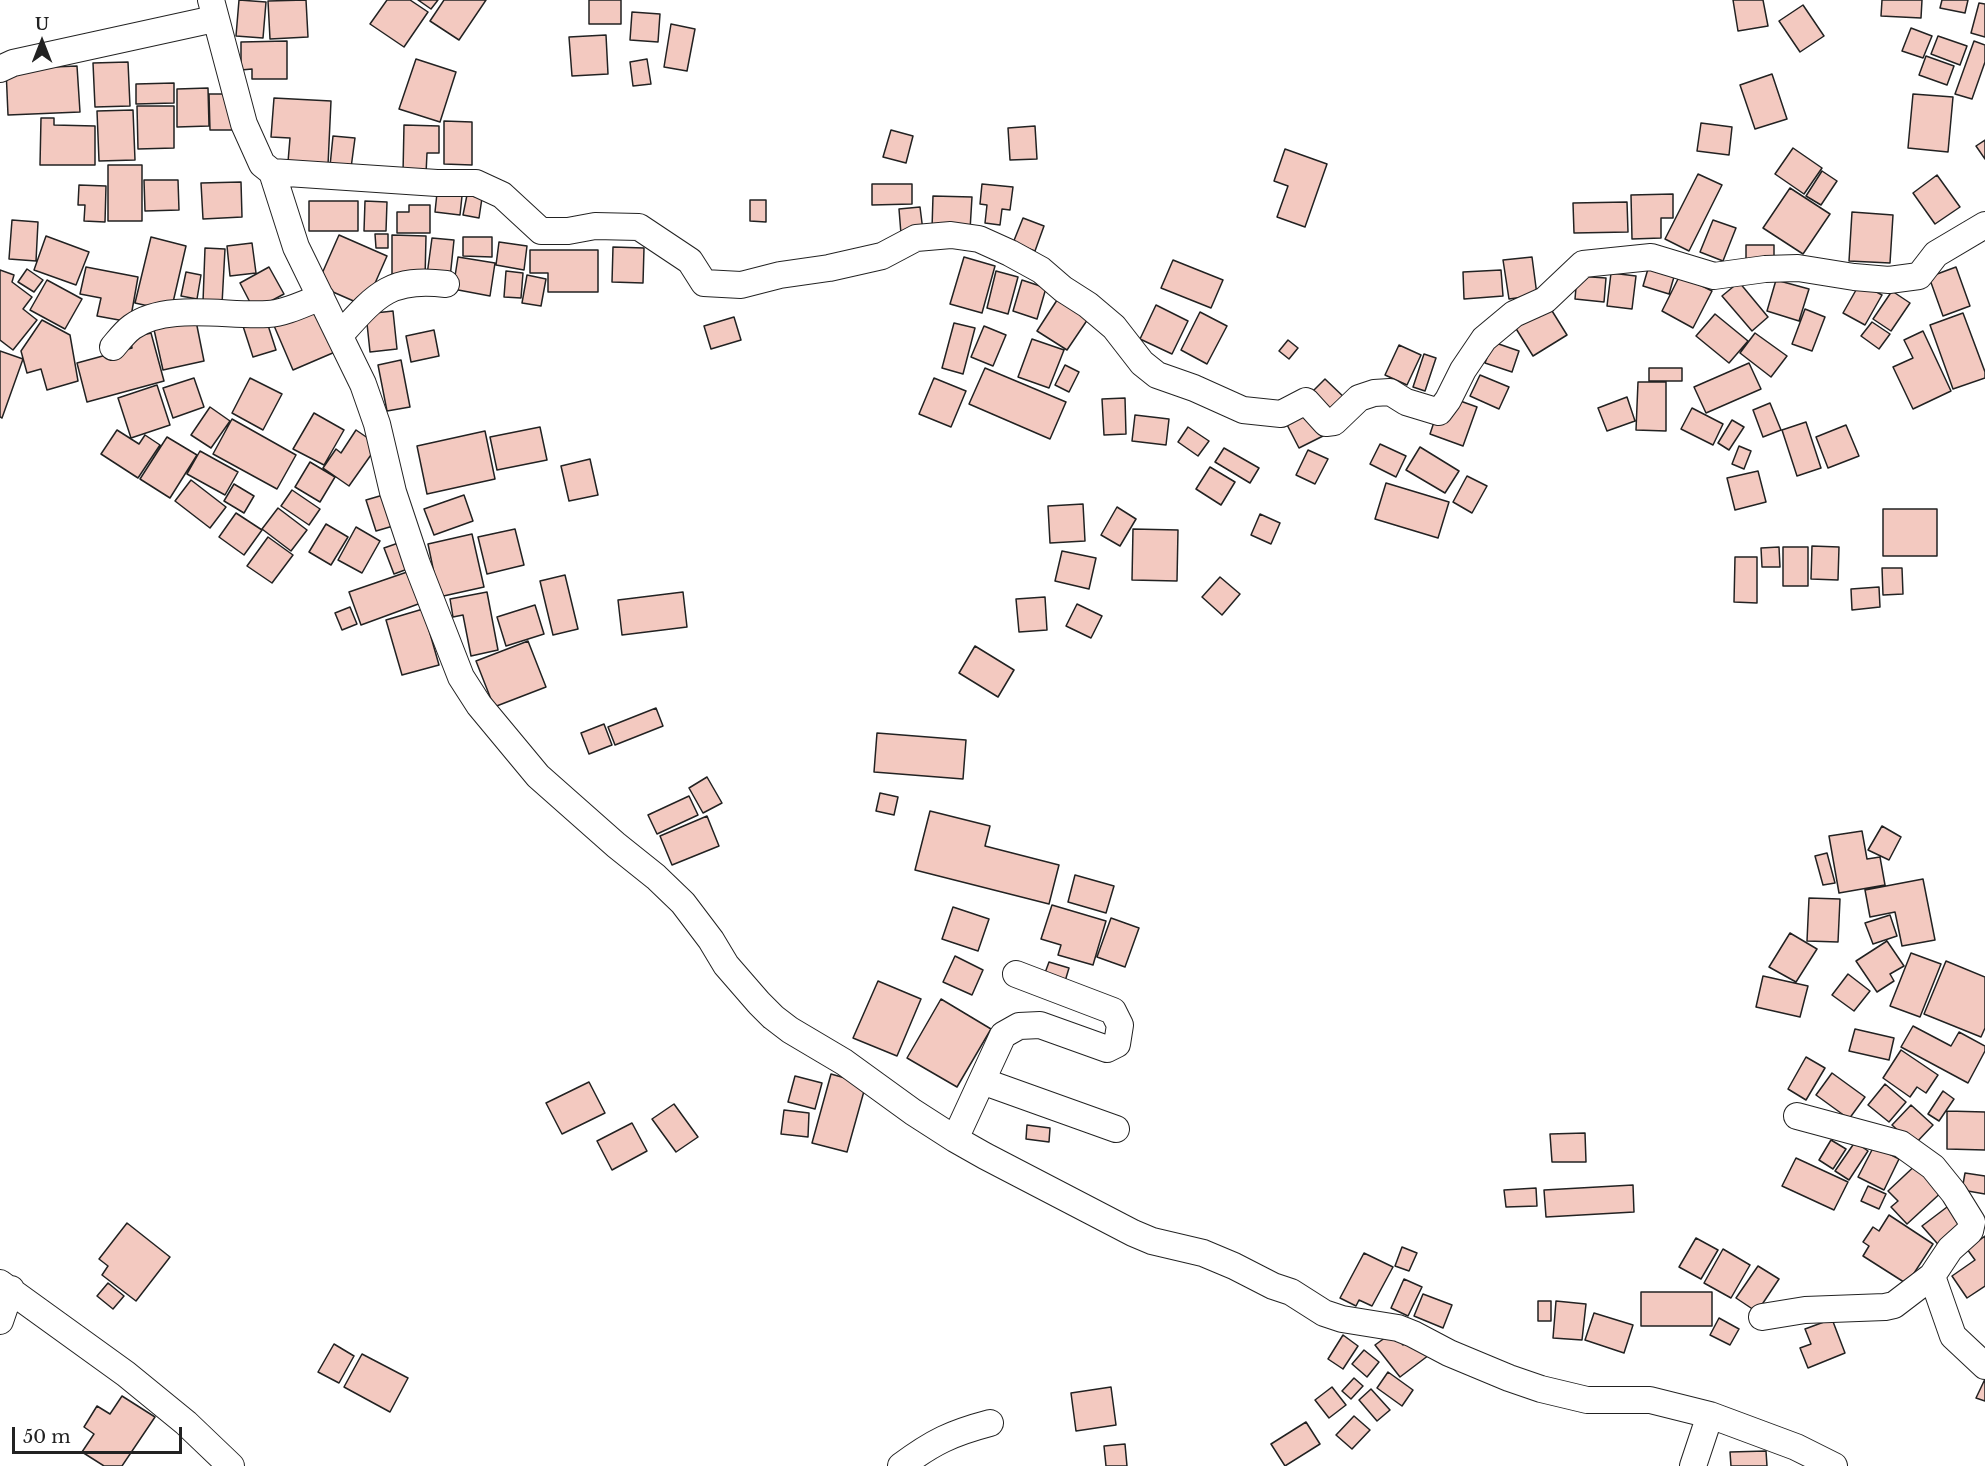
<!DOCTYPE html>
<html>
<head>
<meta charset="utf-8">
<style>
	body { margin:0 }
	#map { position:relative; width:1985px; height:1466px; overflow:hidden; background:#fff; font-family:"Libre Baskerville",serif }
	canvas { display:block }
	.north { position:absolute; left:12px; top:12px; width:60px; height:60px; -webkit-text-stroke:4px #fff; paint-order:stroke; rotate:0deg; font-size:16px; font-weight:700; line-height:24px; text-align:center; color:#222 }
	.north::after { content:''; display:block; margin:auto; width:21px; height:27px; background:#222; clip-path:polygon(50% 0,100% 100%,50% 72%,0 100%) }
	.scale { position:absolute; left:12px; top:1427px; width:170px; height:27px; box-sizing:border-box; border:3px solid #222; border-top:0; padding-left:8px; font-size:18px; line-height:21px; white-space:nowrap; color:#222; -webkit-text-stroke:4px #fff; paint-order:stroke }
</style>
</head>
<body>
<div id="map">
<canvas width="1985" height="1466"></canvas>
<div class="north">U</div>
<div class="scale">50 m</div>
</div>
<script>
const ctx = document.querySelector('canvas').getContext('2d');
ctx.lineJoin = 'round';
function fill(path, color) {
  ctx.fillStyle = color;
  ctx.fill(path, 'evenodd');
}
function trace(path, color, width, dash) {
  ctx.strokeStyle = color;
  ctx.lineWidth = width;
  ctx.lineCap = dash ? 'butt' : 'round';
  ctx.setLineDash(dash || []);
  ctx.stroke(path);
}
const building = new Path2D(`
	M239,0l27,2 -3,36 -27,-2z
	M306,0l2,37 -38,2 -2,-38z
	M387,0h23l18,12 -24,35 -34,-23z
	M418,0h20l-7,9z
	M444,0h42l-27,40 -29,-19z
	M589,0h32v24h-32z
	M1733,0h30l5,26 -30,5z
	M1882,0h40l-1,18 -40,-2z
	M1942,0h26l-3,13 -25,-5z
	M1979,3l6,1v33l-14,-4z
	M1803,5l21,31 -24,16 -21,-31z
	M632,12l28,2 -2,28 -28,-2z
	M671,24l24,5 -8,42 -23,-4z
	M1911,28l21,8 -9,22 -21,-7z
	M606,35l2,39 -36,2 -3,-39z
	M1938,36l29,10 -7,19 -29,-11z
	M287,41v38h-35v-10l-11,1v-28z
	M1974,41l11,4v17l-13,37 -17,-5z
	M1926,56l28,10 -7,19 -28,-10z
	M416,59l40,13 -16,50 -41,-13z
	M647,59l4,25 -18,2 -3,-24z
	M128,62l2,44 -35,1 -2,-44z
	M77,66l3,46 -72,3 -2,-46z
	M1772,74l15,45 -32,10 -15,-44z
	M174,83v20l-38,1v-20z
	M208,88l1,38 -32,1v-38z
	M209,94h24l1,36h-24z
	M1913,94l40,3 -5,55 -40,-4z
	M274,98l57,3 -3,64 -40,-3 2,-24 -19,-1z
	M137,106h37v42l-36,1z
	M133,110l2,50 -36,1 -2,-50z
	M41,118h13v7l41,1v39h-55z
	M444,121l28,1v43l-28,-1z
	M1701,123l31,4 -3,28 -32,-4z
	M404,125l35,1v27h-12l-1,21 -23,-1z
	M1035,126l2,33 -27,1 -2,-32z
	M891,130l22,6 -7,27 -23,-6z
	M333,136l22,2 -4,30 -21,-2z
	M1985,140v19l-9,-13z
	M1793,148l29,20 -18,26 -29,-20z
	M1285,149l42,15 -22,63 -28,-10 11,-31 -14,-5z
	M108,165h34v56h-34z
	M1822,171l15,10 -16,24 -15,-9z
	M1698,174l24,11 -33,66 -24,-12z
	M1937,175l23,32 -25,17 -22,-31z
	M144,180h34l1,30 -34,1z
	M241,182l1,35 -39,2 -2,-36z
	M872,184h40v20l-40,1z
	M982,184l31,3 -3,23 -8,-1 -2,16 -15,-2 2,-18 -7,-1z
	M79,185l27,1 -1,36 -21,-1 1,-16h-7z
	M1790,188l40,26 -27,40 -40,-26z
	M437,193l25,3 -2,19 -25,-3z
	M1673,194v24h-12v20l-29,1 -1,-44z
	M467,195l15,3 -3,20 -16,-3z
	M933,196l39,1 -2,33 -38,-1z
	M750,200h16v22l-16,-1z
	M309,201h49v30h-49z
	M365,201l22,1 -1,29h-22z
	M1627,202l1,30 -54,1 -1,-30z
	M409,205h21v28h-33v-21h12z
	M920,207l3,24 -22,3 -2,-25z
	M1852,212l41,3 -3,48 -41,-2z
	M1023,218l21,8 -9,25 -22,-8z
	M12,220l26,2 -2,39 -27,-2z
	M1713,220l23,8 -13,33 -23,-9z
	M375,234h13v14h-12z
	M339,235l48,21 -22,50 -48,-21z
	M392,235l34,1 -1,43 -33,-1z
	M46,236l43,16 -13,33 -42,-15z
	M151,237l35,9 -15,65 -36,-8z
	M463,237h29v20l-29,-1z
	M432,238l22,2 -4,38 -23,-3z
	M499,242l28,4 -3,24 -28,-5z
	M252,243l4,30 -26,3 -3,-30z
	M1746,245h28v17h-28z
	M613,247l31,1 -1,35 -31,-1z
	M205,248l20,1 -3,55 -19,-2z
	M530,250h68v42h-50v-19h-18z
	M458,257l37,6 -5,33 -37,-7z
	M964,257l31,9 -13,47 -32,-9z
	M1532,257l5,38 -28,4 -6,-39z
	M1173,260l50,20 -12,28 -50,-20z
	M1650,262l26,8 -7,24 -26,-8z
	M86,267l52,10 -8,45 -33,-6 4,-18 -21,-4z
	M269,267l15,27 -30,16 -14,-27z
	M1956,267l14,39 -27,10 -14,-39z
	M27,269l16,11 -9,12 -16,-10z
	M0,270l14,5 -2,7 20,15 -9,12 14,11 -24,30 -13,-10z
	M1501,270l2,26 -39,3 -1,-27z
	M506,271l17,2 -2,25 -17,-1z
	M996,271l22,6 -10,37 -21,-6z
	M186,272l15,3 -4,24 -16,-3z
	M1611,273l25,3 -4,33 -25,-3z
	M527,275l19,4 -5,27 -19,-3z
	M1680,275l32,16 -19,37 -31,-17z
	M1577,276l29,2 -2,24 -29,-3z
	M47,280l35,19 -17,30 -35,-19z
	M1022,280l24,8 -9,31 -24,-8z
	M1776,280l33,9 -10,32 -32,-10z
	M1739,282l29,35 -16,14 -30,-35z
	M1860,283l22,12 -17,30 -22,-12z
	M1892,291l18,12 -19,28 -18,-12z
	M1061,294l31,19 -25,37 -30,-19z
	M321,300l21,49 -49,21 -21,-49z
	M1156,305l32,16 -16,33 -32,-15z
	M1549,306l18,29 -34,21 -18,-29z
	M1805,309l20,8 -13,34 -20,-7z
	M393,311l4,38 -27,3 -4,-38z
	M1200,312l27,14 -20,38 -26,-14z
	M1963,313l22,59v6l-32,11 -23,-64z
	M1715,314l33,27 -19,22 -33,-27z
	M195,316l9,45 -41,9 -10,-45z
	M265,316l11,34 -23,7 -11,-34z
	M734,317l7,23 -30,9 -7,-23z
	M42,320l28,15 8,46 -31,9 -6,-21 -14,4 -6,-22z
	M1872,322l18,12 -11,15 -18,-13z
	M954,323l21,5 -12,46 -21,-6z
	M984,326l22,9 -13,31 -22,-9z
	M434,330l5,26 -28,6 -5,-26z
	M1923,331l28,60 -38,18 -20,-42 20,-9 -9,-18z
	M151,333l13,48 -77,21 -10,-39 55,-15 -2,-10z
	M1755,333l32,23 -16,21 -31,-24z
	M1032,339l32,11 -15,38 -31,-11z
	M1288,340l10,8 -9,11 -10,-8z
	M1493,342l26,9 -7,21 -27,-9z
	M1399,345l22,10 -14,30 -22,-10z
	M0,351l23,8 -21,59 -2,-1z
	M1424,354l12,4 -11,33 -12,-4z
	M401,360l9,47 -23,4 -9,-46z
	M1749,363l12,26 -55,24 -12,-26z
	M1065,365l14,7 -10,20 -14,-7z
	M985,368l81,34 -16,37 -81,-35z
	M1649,368h33v13h-33z
	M1480,375l29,12 -10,22 -29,-13z
	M194,378l10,29 -31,11 -10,-30z
	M250,378l32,16 -19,36 -31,-17z
	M934,378l32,13 -15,36 -32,-13z
	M1325,379l24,23 -18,17 -23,-23z
	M1638,382h28v49l-30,-1z
	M157,385l13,40 -39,13 -13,-40z
	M1627,397l8,24 -28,10 -9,-23z
	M1125,398l1,36 -22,1 -2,-36z
	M1452,398l25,9 -14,39 -33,-12 6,-18z
	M1306,403l17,33 -24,12 -17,-33z
	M1770,403l11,27 -18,7 -10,-27z
	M210,407l20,14 -19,27 -20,-13z
	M1692,408l31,16 -10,21 -32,-16z
	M314,413l30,17 -20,35 -31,-16z
	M1135,415l34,4 -3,26 -34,-4z
	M232,419l64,36 -19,34 -64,-35z
	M1732,420l12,7 -15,23 -11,-7z
	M1806,422l15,46 -24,8 -15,-46z
	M1846,425l13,31 -31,12 -12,-31z
	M540,427l7,33 -50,10 -7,-33z
	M1188,427l21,14 -11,15 -20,-14z
	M117,430l22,14 6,-9 15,10 -22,33 -37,-24z
	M356,430l22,15 -29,41 -26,-18 13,-19 5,4z
	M485,431l10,48 -68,15 -10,-48z
	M167,437l30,18 -27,43 -30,-19z
	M1380,444l26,12 -10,21 -26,-13z
	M1739,446l12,5 -7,18 -12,-5z
	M1420,447l39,24 -14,22 -39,-23z
	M1224,448l35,20 -9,15 -35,-21z
	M1308,450l20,9 -13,25 -19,-9z
	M200,451l38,21 -13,23 -38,-21z
	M590,459l8,36 -29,6 -8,-35z
	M310,462l25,15 -15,25 -25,-15z
	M1210,467l25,15 -14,23 -25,-16z
	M1758,471l8,31 -31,8 -8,-32z
	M1467,476l20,10 -15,27 -19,-11z
	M191,480l35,27 -16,21 -35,-27z
	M1386,483l63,19 -11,36 -63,-19z
	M234,484l20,12 -10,17 -20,-12z
	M292,490l28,19 -11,16 -28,-19z
	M390,493l10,31 -24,7 -10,-31z
	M464,495l9,26 -39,14 -10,-26z
	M1083,504l2,37 -35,2 -2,-37z
	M1117,507l19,12 -16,27 -19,-11z
	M278,508l29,22 -16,21 -29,-22z
	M1883,509h54v47h-54z
	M236,513l26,17 -18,25 -25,-18z
	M1260,514l20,9 -9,21 -20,-9z
	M326,524l22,13 -17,28 -22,-13z
	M356,527l24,14 -18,32 -24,-13z
	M515,529l9,36 -37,9 -9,-37z
	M1133,529l45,1 -1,51 -45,-1z
	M472,534l12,53 -45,10 -11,-53z
	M268,537l25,18 -21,28 -25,-17z
	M404,541l9,26 -19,7 -10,-26z
	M1812,546l27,1 -1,33 -27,-1z
	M1779,547l1,20h-18l-1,-19z
	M1783,547h25v39h-25z
	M1062,551l34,7 -7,31 -34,-8z
	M1735,557h22v46l-23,-1z
	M1882,568h20l1,26 -20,1z
	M410,571l11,32 -60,22 -12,-33z
	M565,575l13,54 -25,6 -13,-54z
	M1220,577l20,17 -18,21 -20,-18z
	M1879,587l1,20 -28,3 -1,-21z
	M487,592l11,58 -27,6 -8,-41 -10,2 -3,-18z
	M683,592l4,35 -65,8 -4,-35z
	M1045,597l2,33 -28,2 -3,-33z
	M1077,604l25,12 -11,22 -25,-12z
	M535,605l9,29 -38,12 -9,-29z
	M350,607l7,17 -15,6 -7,-17z
	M423,609l16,56 -37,10 -16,-55z
	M528,641l18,46 -52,20 -18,-46z
	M975,646l39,24 -16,27 -39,-24z
	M656,708l7,18 -48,19 -7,-18z
	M604,724l8,21 -23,9 -8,-21z
	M877,733l89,7 -3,39 -89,-7z
	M707,777l15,26 -19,10 -14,-25z
	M880,793l18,4 -4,18 -18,-4z
	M689,796l9,19 -41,19 -9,-19z
	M930,811l60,15 -5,20 74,19 -10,39 -134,-34z
	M707,816l12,30 -47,19 -12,-29z
	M1882,826l19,11 -12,23 -21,-10z
	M1862,831l5,28 13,-2 5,28 -46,8 -10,-57z
	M1827,853l8,30 -12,2 -8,-29z
	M1075,875l39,11 -8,27 -38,-11z
	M1923,879l12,61 -33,6 -7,-34 -25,5 -5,-27z
	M1809,898l31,1 -2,43 -31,-1z
	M1052,905l54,16 -13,44 -35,-10 3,-10 -20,-6z
	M953,907l36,12 -11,32 -36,-12z
	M1890,915l7,21 -24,8 -8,-21z
	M1111,918l28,10 -14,39 -28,-10z
	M1790,933l27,16 -21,33 -27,-15z
	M1887,941l17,25 -14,8 4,7 -17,11 -21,-31z
	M1911,953l30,11 -21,53 -30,-11z
	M955,956l28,14 -11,25 -29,-13z
	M1946,961l39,16v51l-4,9 -57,-23z
	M1049,962l20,6 -6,20 -21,-7z
	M1848,974l22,17 -16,20 -22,-16z
	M1763,976l45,10 -8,31 -44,-10z
	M878,981l43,18 -24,57 -44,-18z
	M941,999l50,30 -34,58 -50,-29z
	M1913,1026l38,20 8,-14 26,14v5l-17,32 -67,-36z
	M1855,1029l39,9 -5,22 -40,-9z
	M1901,1050l37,25 -12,18 -9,-6 -7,10 -27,-19z
	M1806,1057l19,11 -19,32 -18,-11z
	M1832,1073l33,24 -16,22 -33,-24z
	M831,1074l35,10 -19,68 -35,-9z
	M795,1076l27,7 -7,26 -27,-7z
	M589,1082l16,31 -43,21 -16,-31z
	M1885,1084l21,18 -17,20 -21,-17z
	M1943,1091l11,8 -15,22 -11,-7z
	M674,1104l24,33 -22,15 -24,-33z
	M1911,1105l22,20 -19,20 -22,-20z
	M784,1110l25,3 -1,24 -27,-3z
	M1947,1111l38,1v38l-38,-1z
	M632,1123l15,28 -35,19 -15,-29z
	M1027,1125l23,3 -1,14 -23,-3z
	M1585,1133l1,29h-34l-2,-28z
	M1831,1140l15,9 -13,20 -14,-9z
	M1855,1142l13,9 -19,29 -14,-9z
	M1874,1146l25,13 -15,31 -26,-13z
	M1796,1158l52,24 -14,28 -52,-24z
	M1920,1161l25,28 -38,35 -16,-17 7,-6 -10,-10z
	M1965,1173l20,3v18l-23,-4z
	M1633,1185l1,27 -88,5 -2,-27z
	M1868,1186l18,8 -7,15 -18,-8z
	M1536,1188l1,18 -31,1 -2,-17z
	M1951,1204l20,22 -28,24 -21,-24z
	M1889,1215l44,29 -26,40 -44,-28 6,-10 -6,-4 10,-15 6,4z
	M127,1223l43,34 -34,44 -34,-26 6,-9 -9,-7z
	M1985,1236v50l-18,12 -15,-22 23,-16 -8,-11z
	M1696,1238l22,12 -17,29 -22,-12z
	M1402,1247l15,6 -8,18 -14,-5z
	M1723,1249l27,16 -19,33 -27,-15z
	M1364,1253l29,14 -21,39 -13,-6 -3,6 -16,-8z
	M1758,1266l21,13 -22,33 -21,-14z
	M1404,1279l18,8 -14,29 -17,-8z
	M108,1283l16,13 -11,13 -16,-13z
	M1641,1292h71v34h-71z
	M1423,1294l29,11 -9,23 -29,-12z
	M1538,1301h13v20h-13z
	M1556,1301l30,3 -4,36 -29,-2z
	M1594,1313l39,12 -9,28 -39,-13z
	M1719,1318l20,11 -9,16 -20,-10z
	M1832,1319l13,34 -37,15 -8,-20 11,-4 -6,-15z
	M1393,1332l10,13 12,-9 14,19 -29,22 -25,-32z
	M1343,1335l15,11 -15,23 -15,-10z
	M334,1344l20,12 -15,27 -21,-11z
	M1364,1350l15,12 -12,15 -15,-13z
	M362,1354l46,24 -18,34 -46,-25z
	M1388,1372l25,18 -11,16 -25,-18z
	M1354,1378l9,8 -12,13 -9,-8z
	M1985,1379v22l-9,-3z
	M1111,1387l5,38 -40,6 -5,-38z
	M1332,1387l14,18 -17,13 -14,-18z
	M1371,1389l19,21 -13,11 -18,-21z
	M122,1396l33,21 -33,49h-18l-22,-14 12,-18 -10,-7 13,-21 13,8z
	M1354,1416l16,14 -18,19 -16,-14z
	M1306,1422l14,22 -35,22 -14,-22z
	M1125,1444l2,22h-21l-2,-20z
	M1766,1451l1,15h-36l-1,-14z`);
const minor = new Path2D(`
	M211,0l33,124 18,40 10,8 24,75 67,137 14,40 16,68 24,72 44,113 18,28 59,71 78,69 40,32 27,26 28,37 15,25 33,38 14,14 17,13 54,32 69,50 42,27 30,17 148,77 19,8 51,12 31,13 39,20 18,6 33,21 18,6 56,9 15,6 36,19 60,25 32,11 46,11h63l60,15 86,32 38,19
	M0,69l13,-6 201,-44
	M272,172l165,11h39l26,12 39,36h27l27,-5 44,1 51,34 14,22 37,2 39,-10 49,-7 53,-12 34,-18 35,-3 28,4 31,14 31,17 22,19 25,16 26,22 28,36 15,12 37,13 49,22 38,4 25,-13 20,22 8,-1 25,-24 15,-5 16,-1 16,10 33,10 9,-12 15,-30 21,-31 30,-25 31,-14 38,-36 68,-7 63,19 51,-7 33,-1 56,9 35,3 30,-4 17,-22 49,-29
	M340,335c36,-40 50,-58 106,-51
	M113,347c6,-7 12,-15 19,-20 34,-25 97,-10 136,-13 18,-1 37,-11 53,-17
	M982,1081l134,48
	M1797,1116l104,28 32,23 21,26 18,29 -2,9 -20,18 -18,27 21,60 32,30
	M955,1139l48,-104 16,-9 21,-1 67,24 10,-5 3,-19 -7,-14 -97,-37
	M0,1283l126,91 60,49 45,43
	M1762,1317l43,-7 80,-3 9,-2 38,-29
	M0,1321l11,-32
	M901,1466c32,-24 51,-33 89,-43
	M1693,1466l17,-51`);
fill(building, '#f3c9c0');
trace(building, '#222', 1.5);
trace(minor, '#222', 28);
trace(minor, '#fff', 26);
</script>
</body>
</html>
